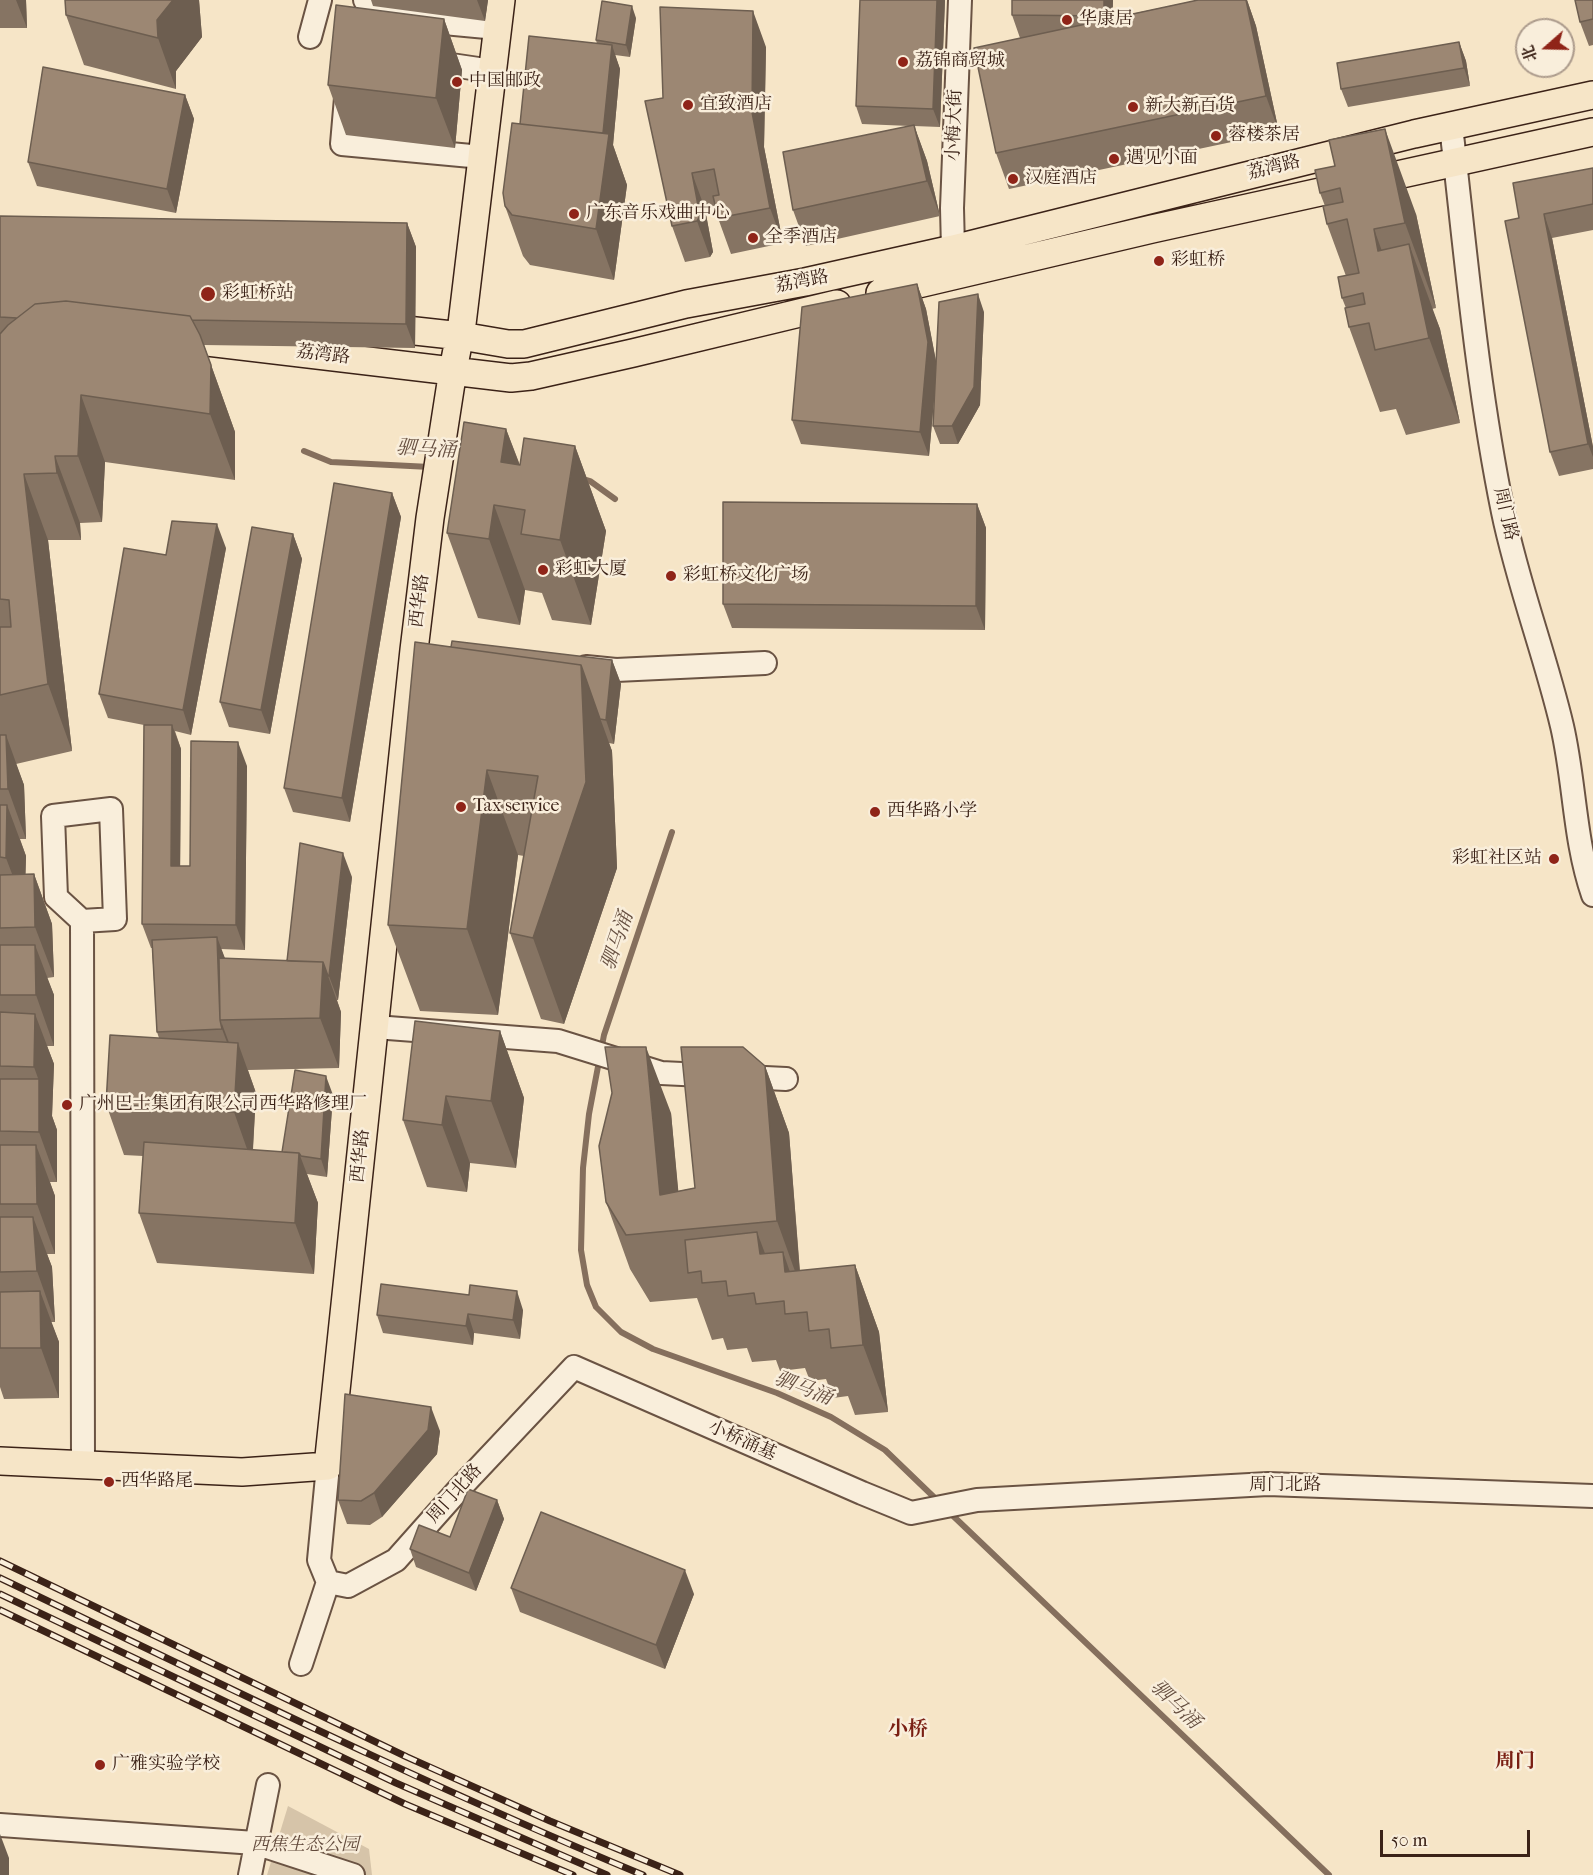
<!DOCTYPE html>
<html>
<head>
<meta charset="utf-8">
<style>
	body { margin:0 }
	#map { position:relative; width:1593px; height:1875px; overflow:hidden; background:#f6e5c7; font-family:"IM FELL French Canon","Noto Serif SC",serif }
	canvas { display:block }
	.north { position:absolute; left:1515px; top:18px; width:60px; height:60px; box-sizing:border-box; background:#f9eedb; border:2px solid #ad9c8d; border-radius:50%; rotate:250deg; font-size:16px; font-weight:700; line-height:24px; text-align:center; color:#3b2217 }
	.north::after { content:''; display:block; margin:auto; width:21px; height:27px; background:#8f2418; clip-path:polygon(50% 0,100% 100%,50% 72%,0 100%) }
	.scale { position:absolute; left:1380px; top:1830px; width:150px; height:27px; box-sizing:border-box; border:3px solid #3b2217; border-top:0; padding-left:8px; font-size:18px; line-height:21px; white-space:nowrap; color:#3b2217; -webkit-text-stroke:4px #f9eedb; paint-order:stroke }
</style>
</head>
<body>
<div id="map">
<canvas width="1593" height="1875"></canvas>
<div class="north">北</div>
<div class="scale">50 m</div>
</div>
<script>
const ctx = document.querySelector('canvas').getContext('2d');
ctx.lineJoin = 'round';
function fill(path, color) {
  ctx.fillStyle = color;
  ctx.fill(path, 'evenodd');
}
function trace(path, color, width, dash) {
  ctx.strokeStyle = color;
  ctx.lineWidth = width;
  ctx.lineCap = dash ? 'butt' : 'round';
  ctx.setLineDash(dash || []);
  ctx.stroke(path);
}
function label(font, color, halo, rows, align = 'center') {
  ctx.font = font + ' "IM FELL French Canon","Noto Serif SC",serif';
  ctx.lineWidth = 5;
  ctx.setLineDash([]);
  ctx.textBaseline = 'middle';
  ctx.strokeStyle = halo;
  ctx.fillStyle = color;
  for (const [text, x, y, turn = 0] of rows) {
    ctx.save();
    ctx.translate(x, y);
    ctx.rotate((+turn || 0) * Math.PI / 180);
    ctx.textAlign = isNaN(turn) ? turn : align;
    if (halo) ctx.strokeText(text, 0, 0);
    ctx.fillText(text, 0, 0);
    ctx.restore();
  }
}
const green = new Path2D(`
	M288,1806l81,43 3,26h-105z`);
const stream = new Path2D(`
	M304,451l27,11 99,5
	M580,478l10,3 25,18
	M672,832l-68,203 -15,79 -6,54 -2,82 6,35 9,22 25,25 32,17 124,44 54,24 54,33 54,52
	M949,1512l380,363`);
const minor = new Path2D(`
	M365,0l8,14 18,4 106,10
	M310,37l10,-37
	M431,62l61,9
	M346,98l-4,46 140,13
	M1451,126c15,130 26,259 52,386 15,73 42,142 59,214 13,56 12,114 31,169
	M953,249l-1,-41 8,-208
	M586,667l30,3 149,-7
	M82,921l33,-2 -4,-110 -58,7 3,81 26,24 1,545
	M375,1027l183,14 103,32 125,6
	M328,1466l-9,94 9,22 20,4 48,-26 64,-72 114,-121 288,126 49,20 66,-13 291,-16 325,12
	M301,1664l27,-82
	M0,1825l255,18 98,32
	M250,1875l18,-90`);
const major = new Path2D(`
	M880,293l272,-64 441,-97
	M379,327l82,9 47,8h16l162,-40 119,-22 148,-33 461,-115 179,-39
	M199,341l312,37 20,-2 102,-23 204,-49
	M0,1461l242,11 86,-6 86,-816 16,-132 23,-148 9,-46 39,-324`);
const rail = new Path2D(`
	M0,1561l407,196 143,64 130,54
	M0,1578c213,102 425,207 643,297
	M0,1594l396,189 211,92
	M0,1610l405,194 168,71`);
const wall = new Path2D(`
	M0,0h26l1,28h-27z
	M65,0h134l3,37 -26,34v18l-92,-24 -18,-50z
	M371,0h117l-3,21 -112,-15z
	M945,0l-5,127 -26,-1 13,35 13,55 -134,30 -13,-36 117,-84 -48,-2 -6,-18z
	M1012,0h101l-1,18 86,-18h49l9,26 23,106 -270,57 -13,-36 24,-115 -8,-23z
	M1593,0v45l-4,1 -9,-24z
	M636,18l-6,39 -15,-2 5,14 -7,76 14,40 -13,95 -84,-15 -7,-9 -18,-50 15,-82 77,-80 -1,-4z
	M444,19l18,51 -7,78 -109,-13 -18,-50z
	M1459,42l7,19 4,25 -122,21 -7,-18z
	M766,47l-2,100 19,96 -52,11 -13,-36 -3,-11 -10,2 8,43 -3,5 -25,5 -13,-36 -9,-128z
	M185,95l9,24 -18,94 -139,-27 -9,-24z
	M1593,168v62l-41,8 41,209v22l-34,7 -9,-24 -31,-234z
	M1315,170l101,44 20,94 -4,1 8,20 20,94 -54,12 -10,-26 -16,3 -31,-85 -3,-19 -4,-10 4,-22 -19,-52 -2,-18 -5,-13z
	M0,216l407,7 9,24 -1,101 -211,-3 31,87v48l-130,-18 -3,60 -22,1 1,17h-33l24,211 -56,13 8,21 2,54h-6l6,17 -1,18h9l18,50 2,53 -7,1 7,17v51h-7l7,18 -2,52 5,14v52h-7l5,14v58h-8l5,13 3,55h-4l8,20v56l-55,1 -4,-12z
	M917,284l9,25 10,53 48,-50 -4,93 -22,39h-18l-7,-18 2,-36 -6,66 -128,-12 -9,-24z
	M506,429l14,36 55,-19 31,85 -15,94 -39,-5 -10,-27 -17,-3 -5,35 -42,-7 -31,-85z
	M392,493l9,24 -51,305 -57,-10 -9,-24z
	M977,504l9,24 -1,102 -253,-2 -9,-24z
	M293,534l9,25 -32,175 -41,-7 -9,-25z
	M226,548l-35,187 -16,-4 6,18 -1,117h10l57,-100 -2,184 -24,-1 4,10 62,2 65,-84 -14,123h-1l4,12 -2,56 -91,2 8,23 -3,57 29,2 51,-57 -6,82 -20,-3 11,29 -4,71 -157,-11 -18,-50 4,-57 -19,-1 -18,-51 53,-66 -2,-6 -5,-84h-1l-9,-24 2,-199 -36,-7 -9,-24 67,-139z
	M451,647l161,13 9,24 -7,60 -5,-1 3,8 5,117 -53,156 -23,-5 -31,-86 14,-77 -6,-1 -20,160 -78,-4 -32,-86z
	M500,1031l24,67 -8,70 -46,-5 -3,29 -40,-5 -24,-67z
	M765,1066l24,67 11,138 55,-6 24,67 9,80 -33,3 -7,-19 -15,2 -7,-19 -16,2 -5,-13 -25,3 -4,-11 -24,2 -5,-14 -20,2 -4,-12 -11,2 -15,-42 -47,4 -20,-33 -24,-67 65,-89 7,78 17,-3z
	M523,1310l-3,29 -46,-6 -1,12 -90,-12 -6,-18z
	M440,1431l-3,23 -55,63 -12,8 -23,-1 -9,-24z
	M497,1500l7,19 -28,72 -60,-24 -6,-18 40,-12z
	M511,1588l183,6 -29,75 -145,-57z`);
const shadedWall = new Path2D(`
	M16,0h10l1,28z
	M173,0h26l3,37 -26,34v18l-18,-51 -1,-18z
	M477,0h11l-3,21z
	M937,0h8l-5,127 -7,-18z
	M1104,0h9l-1,41 -8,-25z
	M1246,0h1l9,26 23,106 -13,-36z
	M632,6l4,12 -6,39 -4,-12z
	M753,11l13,36 -2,100 19,96 -13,-35 -18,-96z
	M444,19l18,51 -7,78 -19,-50z
	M1459,42l7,19 4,25 -6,-18z
	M612,45l8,24 -7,76 14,40 -13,95 -18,-51 7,-94z
	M185,95l9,24 -18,94 -9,-24z
	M914,125l13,36 13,55 -13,-35z
	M1385,129l31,85 20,94 -31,-85z
	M692,173l13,36 8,43 -3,5 -13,-36z
	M1544,214l8,24 41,209v10l-5,-13z
	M407,223l9,24 -1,101 -9,-24z
	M1374,229l31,86 -27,-64z
	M1409,244l31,85 20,94 -31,-85z
	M917,284l9,25 11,57 -8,90 -9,-24z
	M978,294l6,18 -4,93 -22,39 -6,-18z
	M211,365l24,67v48l-25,-66z
	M81,395l24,67 -3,60 -24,-66z
	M506,429l32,85 -13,-4 -24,-48z
	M575,446l31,85 -15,94 -31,-85z
	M55,456l25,67 1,17 -24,-67z
	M24,474l24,66 24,211 -24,-67z
	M392,493l9,24 -51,305 -8,-24z
	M977,504l9,24 -1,102 -9,-24z
	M494,505l31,85 -5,35 -31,-86z
	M217,524l9,24 -35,187 -8,-25z
	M293,534l9,25 -32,175 -9,-24z
	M612,660l9,24 -7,60 -8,-24z
	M581,665l31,86 5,117 -53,156 -31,-86z
	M172,725l9,24 -1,141 -9,-24z
	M6,735l18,50 2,54 -18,-50z
	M238,742l9,24 -2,184 -9,-25z
	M487,770l31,85 -20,160 -31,-86z
	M7,805l19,51 -1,52 -19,-50z
	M343,853l9,24 -14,123 -9,-24z
	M34,874l18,50 2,53 -19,-50z
	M217,937l9,24 -4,59z
	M35,945l19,50v51l-18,-51z
	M323,962l18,50 -2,56 -19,-50z
	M35,1014l19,50 -2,52 5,14v52l-18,-50v-51l-5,-14z
	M222,1024l9,24v5l-9,-24z
	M500,1031l24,67 -8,70 -25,-67z
	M238,1043l18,50 -4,70 -18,-51z
	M646,1047l25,66 11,117 -22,-35z
	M765,1066l24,67 12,155 -24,-67z
	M326,1076l7,19 -6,82 -6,-18z
	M446,1096l24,67 -3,29 -25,-67z
	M36,1145l19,51v58l-18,-50z
	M299,1153l19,50 -4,71 -19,-51z
	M33,1217l19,50 3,55 -18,-51z
	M757,1232l25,67 -22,-45z
	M783,1252l21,60 -19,-40z
	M855,1265l24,67 9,80 -25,-67z
	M40,1291l19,51v56l-18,-50z
	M517,1291l6,19 -3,29 -7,-19z
	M468,1314l6,19 -1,12 -7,-19z
	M431,1407l9,24 -3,23 -55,63 -8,-24z
	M497,1500l7,19 -28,72 -7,-18z
	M685,1570l9,24 -29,75 -9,-24z
	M0,1834l9,24v17h-9z`);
const building = new Path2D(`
	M65,0h108l-16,20 1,18 -92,-23z
	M860,0h77l-4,109 -77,-3z
	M1012,0h92v16l-92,-1z
	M1198,0h48l20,96 -270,57 -22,-105z
	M1575,0h18v19l-13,3z
	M602,1l30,5 -6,39 -30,-5z
	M336,5l108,14 -8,79 -108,-13z
	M660,7l93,4 -1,101 18,96 -52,10 -5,-22 6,-1 -5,-26 -22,4 8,43 -3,5 -25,5 -27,-125 18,-3z
	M529,36l83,9 -9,88 -83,-9z
	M1459,42l5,26 -123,21 -4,-26z
	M43,67l142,28 -18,94 -139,-27z
	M512,123l97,11 -13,95 -84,-14 -7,-9 -2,-13z
	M914,125l13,56 -134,29 -10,-58z
	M1385,129l20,94 -31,6 4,22 31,-7 20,94 -54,12 -6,-27 -20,4 -4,-19 20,-4 -2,-11 -21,5 -4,-21 21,-4 -12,-54 -20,5 -4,-18 20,-4 -3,-14 -20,5 -5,-23 20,-4 -6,-26z
	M1593,168v36l-49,10 44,230 -38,8 -45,-231 14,-3 -6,-35z
	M0,216l407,7 -1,101 -214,-4 -2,-4 -124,-15 -31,3 -18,14 -17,-1z
	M917,284l11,58 -8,90 -128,-12 10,-113z
	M978,294l-4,93 -22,39h-19l6,-124z
	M66,301l124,15 10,19 11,30 -1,49 -129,-19 -3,61h-23l2,17 -33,1 24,210 -48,11v-68h11l-2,-27 -9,-1v-265l8,-9 27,-21z
	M464,422l42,7 -5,33 19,3 4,-27 51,8 -15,94 -39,-6 4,-24 -31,-5 -5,34 -42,-6z
	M334,483l58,10 -50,305 -58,-10z
	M723,502l254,2 -1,102 -253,-2z
	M172,521l45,3 -34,186 -84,-16 25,-146 42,7z
	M252,527l41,7 -32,176 -41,-8z
	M452,641l160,19 -6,60 -6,-1 -19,-54 -130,-18z
	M415,642l166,23 5,117 -53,156 -23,-5 28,-157 -51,-6 -20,159 -79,-4z
	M144,725h28l-1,141h19l1,-125 47,1 -2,183 -94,-1z
	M0,735h6l2,54h-8z
	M0,805h7l-1,53 -6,-1z
	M300,843l43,10 -14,123h-1l-5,-14 -36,-1z
	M34,874l1,53 -35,1v-53z
	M217,937l3,83 2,9 -65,3 -5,-92z
	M0,945h35l1,50h-36z
	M219,958l104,4 -3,56 -100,2z
	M0,1012l35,2 -1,53 -34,-1z
	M415,1021l85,10 -9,70 -45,-5 -4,29 -39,-5z
	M110,1035l128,8 -4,69 -128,-8z
	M605,1047h41l14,148 35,-7 -14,-141h62l22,19 12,155 -151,14 -20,-33 -7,-56 13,-53z
	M295,1070l31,6 -5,83 -20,-3 -2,-3 -17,-1z
	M0,1079h39v53l-39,-1z
	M144,1142l155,11 -4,70 -156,-10z
	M0,1145h36l1,59h-37z
	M0,1217h33l4,54 -37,1z
	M757,1232l3,22 23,-2 2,20 70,-7 8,80 -32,3 -2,-19 -20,2 -2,-19 -22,2 -1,-13 -28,3 -2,-11 -26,3 -2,-15 -24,2 -1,-12 -13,2 -3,-33z
	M381,1284l88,11 1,-10 47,6 -4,29 -45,-6 -2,12 -89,-11z
	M40,1291l1,57h-41v-56z
	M345,1394l86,13 -3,23 -54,63 -13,8 -23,-1z
	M468,1489l29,11 -28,73 -59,-24 9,-24 31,12z
	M541,1512l144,58 -29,75 -145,-57z`);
const markers = [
	[1067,20,6,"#8f2418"],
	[903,62,6,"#8f2418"],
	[457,82,6,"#8f2418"],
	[688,105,6,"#8f2418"],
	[1133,107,6,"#8f2418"],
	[1216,136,6,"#8f2418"],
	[1114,159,6,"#8f2418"],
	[1013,179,6,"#8f2418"],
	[574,214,6,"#8f2418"],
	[753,238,6,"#8f2418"],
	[1159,261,6,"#8f2418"],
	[208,294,8,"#8f2418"],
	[543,570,6,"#8f2418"],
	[671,576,6,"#8f2418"],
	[461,807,6,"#8f2418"],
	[875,812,6,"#8f2418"],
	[1554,859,6,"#8f2418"],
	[67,1105,6,"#8f2418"],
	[109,1482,6,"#8f2418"],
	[100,1765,6,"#8f2418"]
];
const poiNames = [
	["华康居",1079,20],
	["荔锦商贸城",915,62],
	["中国邮政",469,82],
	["宜致酒店",700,105],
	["新大新百货",1145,107],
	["蓉楼茶居",1228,136],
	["遇见小面",1126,159],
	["汉庭酒店",1025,179],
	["广东音乐戏曲中心",586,214],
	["全季酒店",765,238],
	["彩虹桥",1171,261],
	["彩虹桥站",222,294],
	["彩虹大厦",555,570],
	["彩虹桥文化广场",683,576],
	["Tax service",473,807],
	["西华路小学",887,812],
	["彩虹社区站",1542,859,"right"],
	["广州巴士集团有限公司西华路修理厂",79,1105],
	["西华路尾",121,1482],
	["广雅实验学校",112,1765]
];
const streetNames = [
	["小梅大街",955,125,-88],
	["荔湾路",1274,168,-14],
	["荔湾路",802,282,-11],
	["荔湾路",323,355,7],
	["周门路",1505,514,77],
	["西华路",420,601,-83],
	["西华路",361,1156,-84],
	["小桥涌基",742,1441,24],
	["周门北路",1285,1486],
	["周门北路",455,1494,-48]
];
const parkNames = [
	["西焦生态公园",305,1846]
];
const waterNames = [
	["驷马涌",426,450,3],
	["驷马涌",618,941,-71],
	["驷马涌",803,1389,21],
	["驷马涌",1175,1705,44]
];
const neighbourhoodNames = [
	["小桥",908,1730],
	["周门",1515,1762]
];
fill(green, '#d6c4a9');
trace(stream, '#856f5d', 6);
trace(minor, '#6a5343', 26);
trace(major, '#3b2217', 30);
trace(minor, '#f9eedb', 22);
trace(major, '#f6e5c7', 27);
trace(rail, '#3b2217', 7);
trace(rail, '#f9eedb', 4.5, [14]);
fill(wall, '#867463');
fill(shadedWall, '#6d5e50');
fill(building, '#9c8773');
trace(building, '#6d5e50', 1.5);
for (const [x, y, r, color] of markers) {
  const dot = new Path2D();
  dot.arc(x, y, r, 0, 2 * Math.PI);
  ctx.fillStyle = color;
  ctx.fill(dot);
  trace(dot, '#f9eedb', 2);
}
label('18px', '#3b2217', '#f9eedb', poiNames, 'left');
label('18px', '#3b2217', '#f9eedb', streetNames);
label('italic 18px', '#624a3c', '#f9eedb', parkNames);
label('italic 20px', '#664f40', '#f9eedb', waterNames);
label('bold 20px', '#7a1f14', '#f9eedb', neighbourhoodNames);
</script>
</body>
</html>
